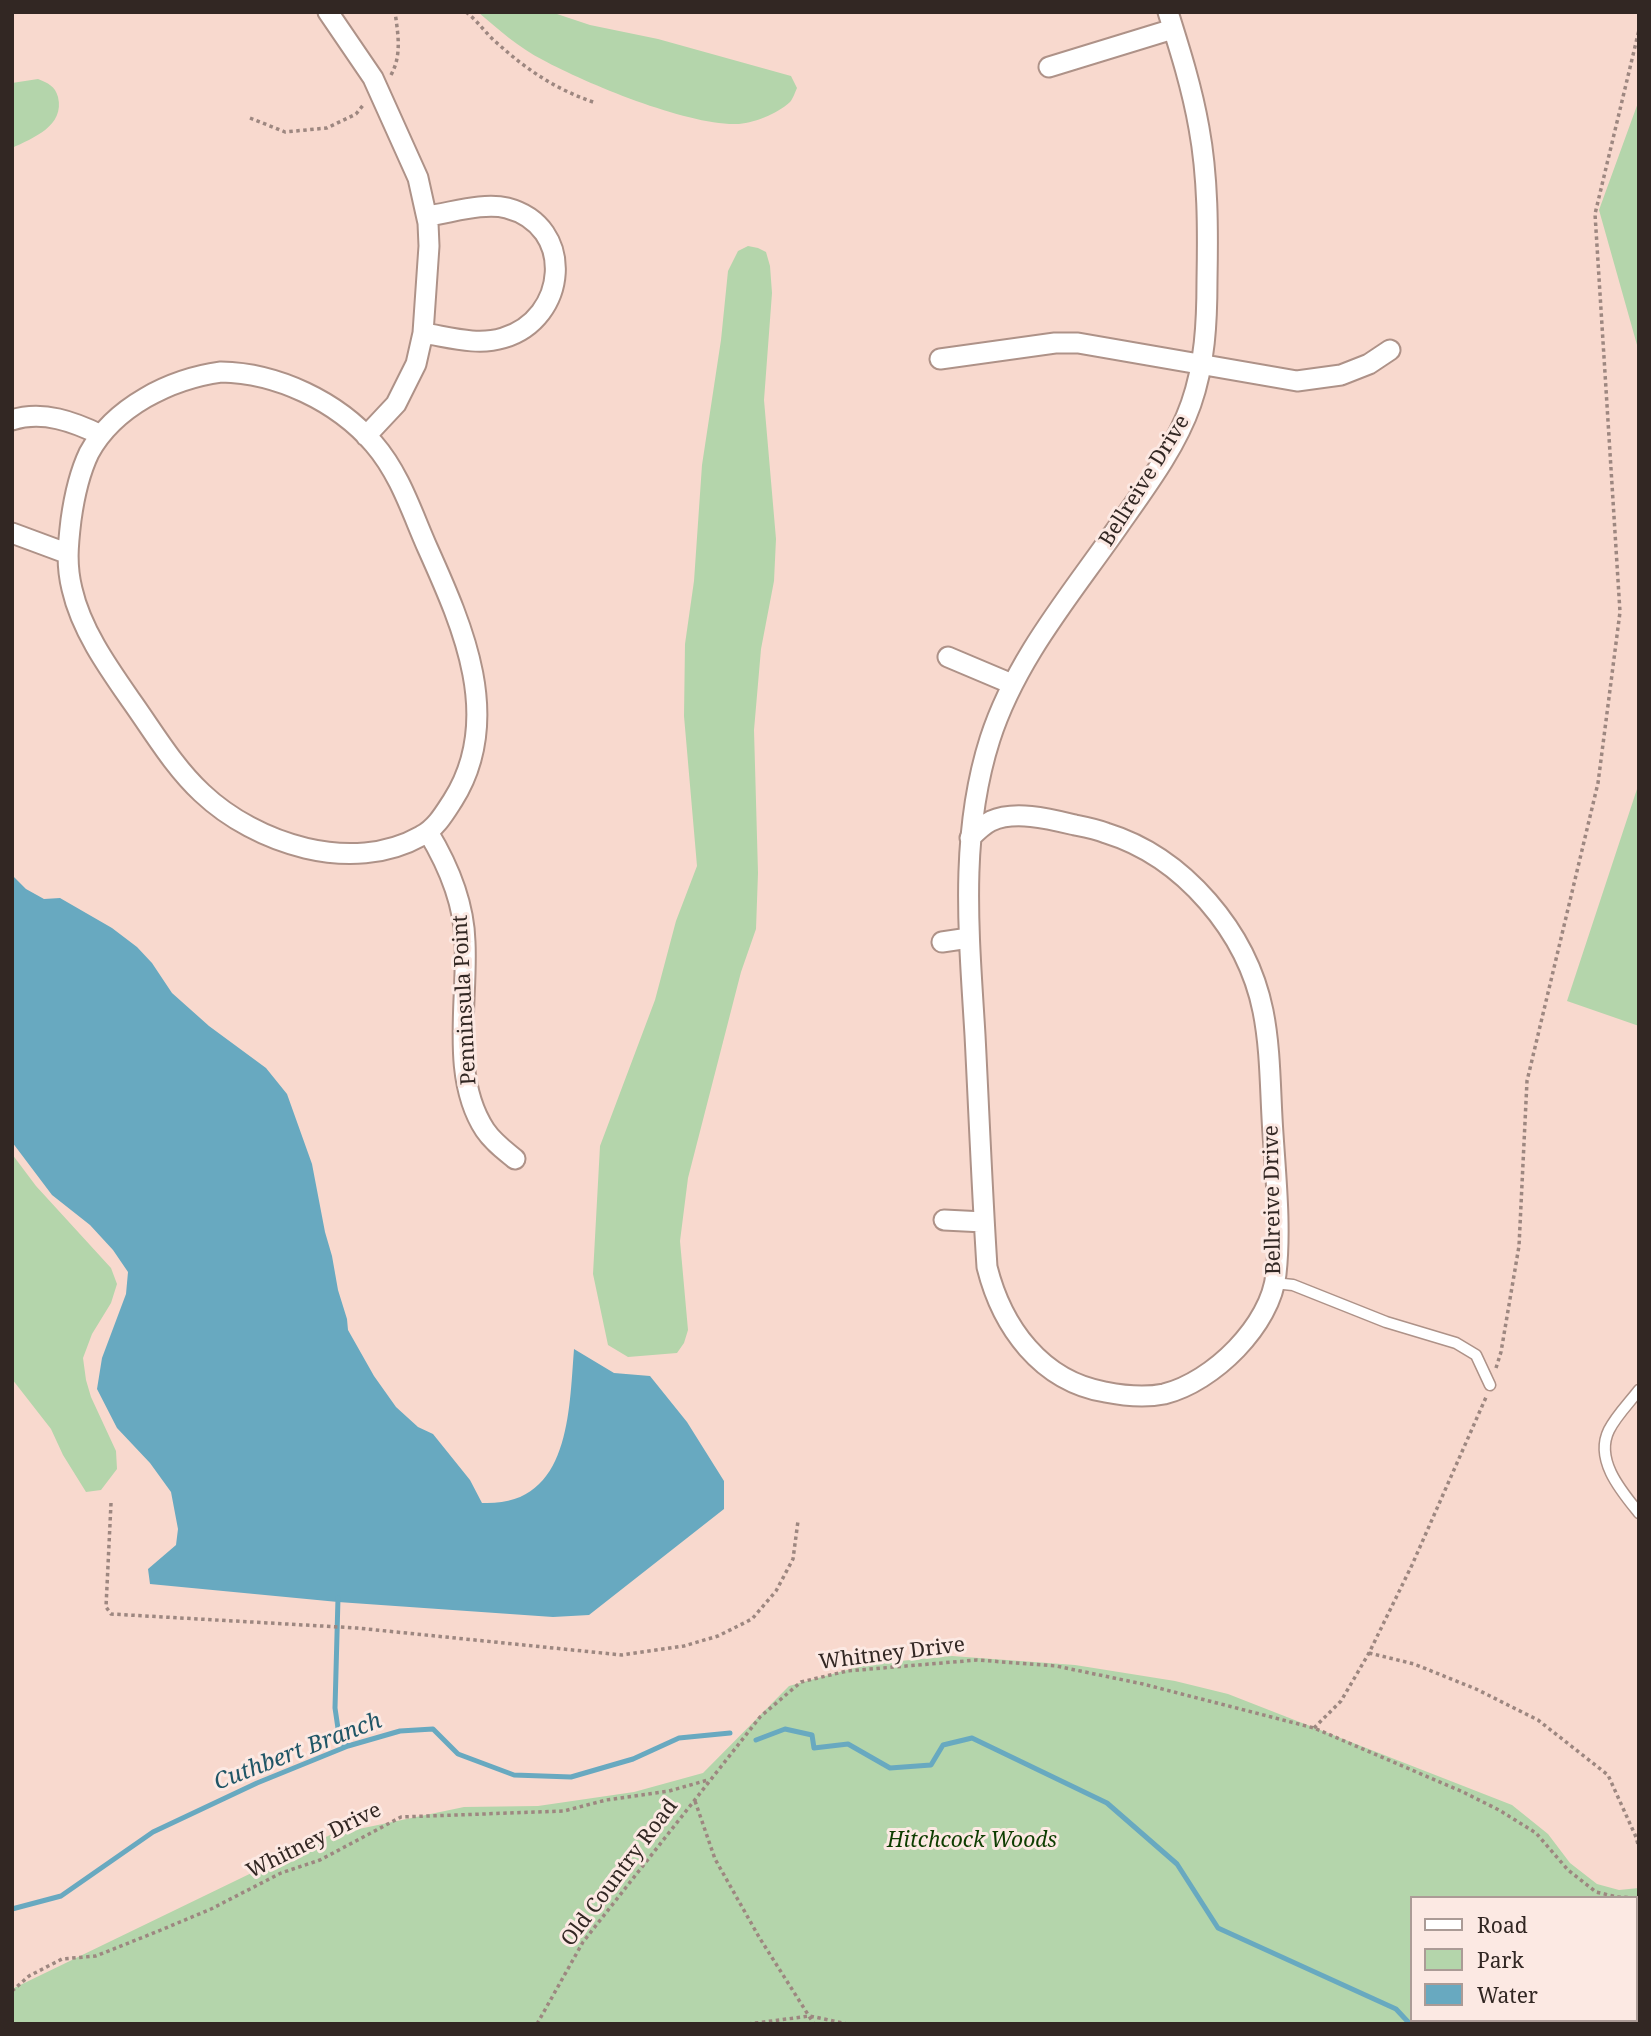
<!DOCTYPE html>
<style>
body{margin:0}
#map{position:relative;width:1651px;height:2036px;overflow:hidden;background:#f8d9ce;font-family:"Noto Serif",serif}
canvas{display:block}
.frame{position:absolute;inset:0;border:14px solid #322723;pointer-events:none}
.legend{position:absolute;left:1410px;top:1896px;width:228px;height:126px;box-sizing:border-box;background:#fce9e3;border:2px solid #ab9b96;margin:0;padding:9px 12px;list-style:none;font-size:21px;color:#322723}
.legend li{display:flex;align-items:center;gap:14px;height:35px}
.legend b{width:35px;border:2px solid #ab9b96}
</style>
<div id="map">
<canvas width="1651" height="2036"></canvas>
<div class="frame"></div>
<ul class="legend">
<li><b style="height:9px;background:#fff"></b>Road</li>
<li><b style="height:19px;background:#b4d5ab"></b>Park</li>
<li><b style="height:19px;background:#68a9c0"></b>Water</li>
</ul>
</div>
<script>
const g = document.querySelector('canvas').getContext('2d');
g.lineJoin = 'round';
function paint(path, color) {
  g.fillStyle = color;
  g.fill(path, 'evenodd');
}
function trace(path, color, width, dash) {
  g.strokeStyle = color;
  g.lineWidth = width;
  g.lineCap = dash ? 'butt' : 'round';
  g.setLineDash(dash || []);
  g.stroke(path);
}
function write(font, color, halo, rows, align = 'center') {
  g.font = font + ' "Noto Serif",serif';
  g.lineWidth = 6;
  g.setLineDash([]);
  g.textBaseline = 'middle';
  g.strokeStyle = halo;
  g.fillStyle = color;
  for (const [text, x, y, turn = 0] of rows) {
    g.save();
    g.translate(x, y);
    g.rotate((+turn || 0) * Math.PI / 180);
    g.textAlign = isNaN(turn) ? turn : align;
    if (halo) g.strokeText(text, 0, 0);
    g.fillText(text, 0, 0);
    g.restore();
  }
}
paint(new Path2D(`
 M 478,12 L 551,12 L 590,25 L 658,39 L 791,76 L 797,88 C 795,92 793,99 790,102 C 777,114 752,124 736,124 C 687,125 587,84 543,60 C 519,48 498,29 478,12 Z
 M 38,79 C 48,83 55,86 58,97 C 65,126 33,138 12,148 L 12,83 Z
 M 1639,100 L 1639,352 L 1599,210 Z
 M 748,246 L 758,248 L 766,252 L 770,266 L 772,293 L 764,400 L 776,539 L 774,581 L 761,649 L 754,730 L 758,873 L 756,929 L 741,972 L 688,1178 L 680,1241 L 688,1330 L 684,1343 L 677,1353 L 628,1357 L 608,1345 L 593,1274 L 600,1146 L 655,1000 L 676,921 L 697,866 L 684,716 L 685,644 L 694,581 L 702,465 L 721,340 L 728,271 L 738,251 Z
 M 1639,783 L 1639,1026 L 1567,1001 Z
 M 12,1154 L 36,1186 L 111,1268 L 117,1284 L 111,1303 L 92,1334 L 83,1358 L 86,1380 L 91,1397 L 116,1451 L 117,1469 L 101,1490 L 86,1492 L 63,1455 L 51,1429 L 12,1379 Z
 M 952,1656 L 1075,1665 L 1175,1681 L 1228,1694 L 1512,1805 L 1548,1834 L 1570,1863 L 1597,1884 L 1619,1890 L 1639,1888 L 1639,2024 L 12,2024 L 12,1989 L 330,1835 L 464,1807 L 538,1806 L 634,1792 L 703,1773 L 789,1686 L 869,1664 ZM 1411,1898 L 1635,1898 L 1635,2020 L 1411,2020 Z`), '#b4d5ab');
paint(new Path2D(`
 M 12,875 L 26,889 L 44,899 L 60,898 L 112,928 L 137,947 L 152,963 L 172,993 L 209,1026 L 266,1068 L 287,1094 L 312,1164 L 325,1232 L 332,1256 L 338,1290 L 347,1319 L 348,1330 L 374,1376 L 396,1407 L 418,1427 L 433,1434 L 470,1480 L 482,1503 C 570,1507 569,1413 574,1349 L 614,1373 L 650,1376 L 687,1422 L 724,1481 L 724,1509 L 589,1615 L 553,1617 L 338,1602 L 150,1584 L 148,1569 L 176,1545 L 178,1529 L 171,1492 L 150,1463 L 117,1428 L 97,1389 L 102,1358 L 126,1294 L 128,1272 L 113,1250 L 90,1225 L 52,1195 L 12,1142 Z`), '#68a9c0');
trace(new Path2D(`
 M 338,1598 L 335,1708 L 340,1742 L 348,1746
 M 756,1740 L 785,1729 L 812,1735 L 814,1748 L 848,1744 L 890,1768 L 931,1765 L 943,1745 L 972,1738 L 1107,1803 L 1177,1864 L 1218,1928 L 1396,2009 L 1410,2024
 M 12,1909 L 61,1896 L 153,1832 L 257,1783 L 348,1746 L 400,1731 L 433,1729 L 458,1754 L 514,1775 L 571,1777 L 633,1759 L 679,1738 L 730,1733`), '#68a9c0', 5);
const service = new Path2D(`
 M 1274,1283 L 1293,1285 L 1386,1322 L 1456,1343 L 1476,1355 L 1490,1385
 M 1639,1390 C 1629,1403 1616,1416 1609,1430 C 1594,1460 1622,1492 1639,1513`);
const minor = new Path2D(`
 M 328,12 L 373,78 L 418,178 L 428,223 L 429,246 L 423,333 L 416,364 L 396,404 L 366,436
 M 1049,67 L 1173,29
 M 423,333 C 449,337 477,346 503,338 C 568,319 576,226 507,208 C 483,202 451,213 427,216
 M 940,359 L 1055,343 L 1078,343 L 1297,381 L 1341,375 L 1369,364 L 1390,350
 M 221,372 C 277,373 337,401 374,444 C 400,474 412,513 428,549 C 463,627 504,719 453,800 C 444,814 436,828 421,836 C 352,875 256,844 202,793 C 173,766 153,731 130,699 C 107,666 81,629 72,589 C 66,565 68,545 71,520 C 74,498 79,474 89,453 C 114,407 170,379 221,372 Z
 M 12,420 C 43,410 74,422 101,435
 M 12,533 L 66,553
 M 948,657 L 1012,684
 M 428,832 C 448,865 464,902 465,942 C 468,1001 450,1077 485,1130 C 493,1142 504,1150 515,1159
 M 970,838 C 976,832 983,825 991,821 C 1015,810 1050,819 1075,825 C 1085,827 1096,829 1106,833 C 1184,857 1247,932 1263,1011 C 1271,1051 1270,1093 1273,1134 C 1276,1180 1281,1229 1276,1274 C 1271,1325 1213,1382 1164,1394 C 1144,1398 1125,1396 1105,1392 C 1041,1381 1002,1327 987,1267 C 982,1190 979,1113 975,1035 C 969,935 959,836 990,739 C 1016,658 1073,592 1120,524 C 1146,487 1176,447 1191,404 C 1205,364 1207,322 1207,280 C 1208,229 1208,177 1199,128 C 1192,88 1180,50 1168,12
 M 942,942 L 969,938
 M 944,1220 L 984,1222`);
trace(service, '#ae9288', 13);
trace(minor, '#ae9288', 23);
trace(new Path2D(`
 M 466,12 C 478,21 486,34 497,43 C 528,71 557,90 596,103
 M 391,75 C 402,55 398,34 395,12
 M 250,118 L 285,132 L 327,128 L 356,114 L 364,104
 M 1496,1368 L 1501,1352 L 1519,1246 L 1527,1081 L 1598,783 L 1620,612 L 1595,214 L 1639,30
 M 111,1503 L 106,1607 L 111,1614 L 357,1628 L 622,1655 L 684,1646 L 718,1636 L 752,1619 L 776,1591 L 793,1559 L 798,1521
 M 1369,1653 L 1414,1664 L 1476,1689 L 1538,1720 L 1608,1775 L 1636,1837 L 1639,1848
 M 1314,1728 L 1341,1701 L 1369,1653 L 1412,1565 L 1487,1395
 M 695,1801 L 715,1859 L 759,1937 L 814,2024
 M 12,1991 L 29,1976 L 62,1959 L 96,1956 L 161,1930 L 211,1909 L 281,1873 L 320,1860 L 401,1817 L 564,1811 L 606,1800 L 669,1791 L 708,1780
 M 537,2024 L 583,1942 L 760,1717 L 801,1682 L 847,1671 L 977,1660 L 1056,1666 L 1143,1684 L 1314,1728 L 1463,1792 L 1499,1810 L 1536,1833 L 1568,1870 L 1596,1892 L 1617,1897 L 1639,1898
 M 748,2024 L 810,2016 L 847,2024`), '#9d8780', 3.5, [3.5, 3.5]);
trace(service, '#fff', 10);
trace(minor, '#fff', 19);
write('21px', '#322723', '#fce9e3', [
 ["Bellreive Drive",1145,481,-58],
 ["Penninsula Point",465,1000,-93],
 ["Bellreive Drive",1273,1200,-91],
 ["Whitney Drive",892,1654,-7],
 ["Whitney Drive",314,1841,-26],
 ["Old Country Road",620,1873,-53]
]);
write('italic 21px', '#0d3d00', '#fce9e3', [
 ["Hitchcock Woods",972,1841]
]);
write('italic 23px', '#1f5566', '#fce9e3', [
 ["Cuthbert Branch",298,1752,-21]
]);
</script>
